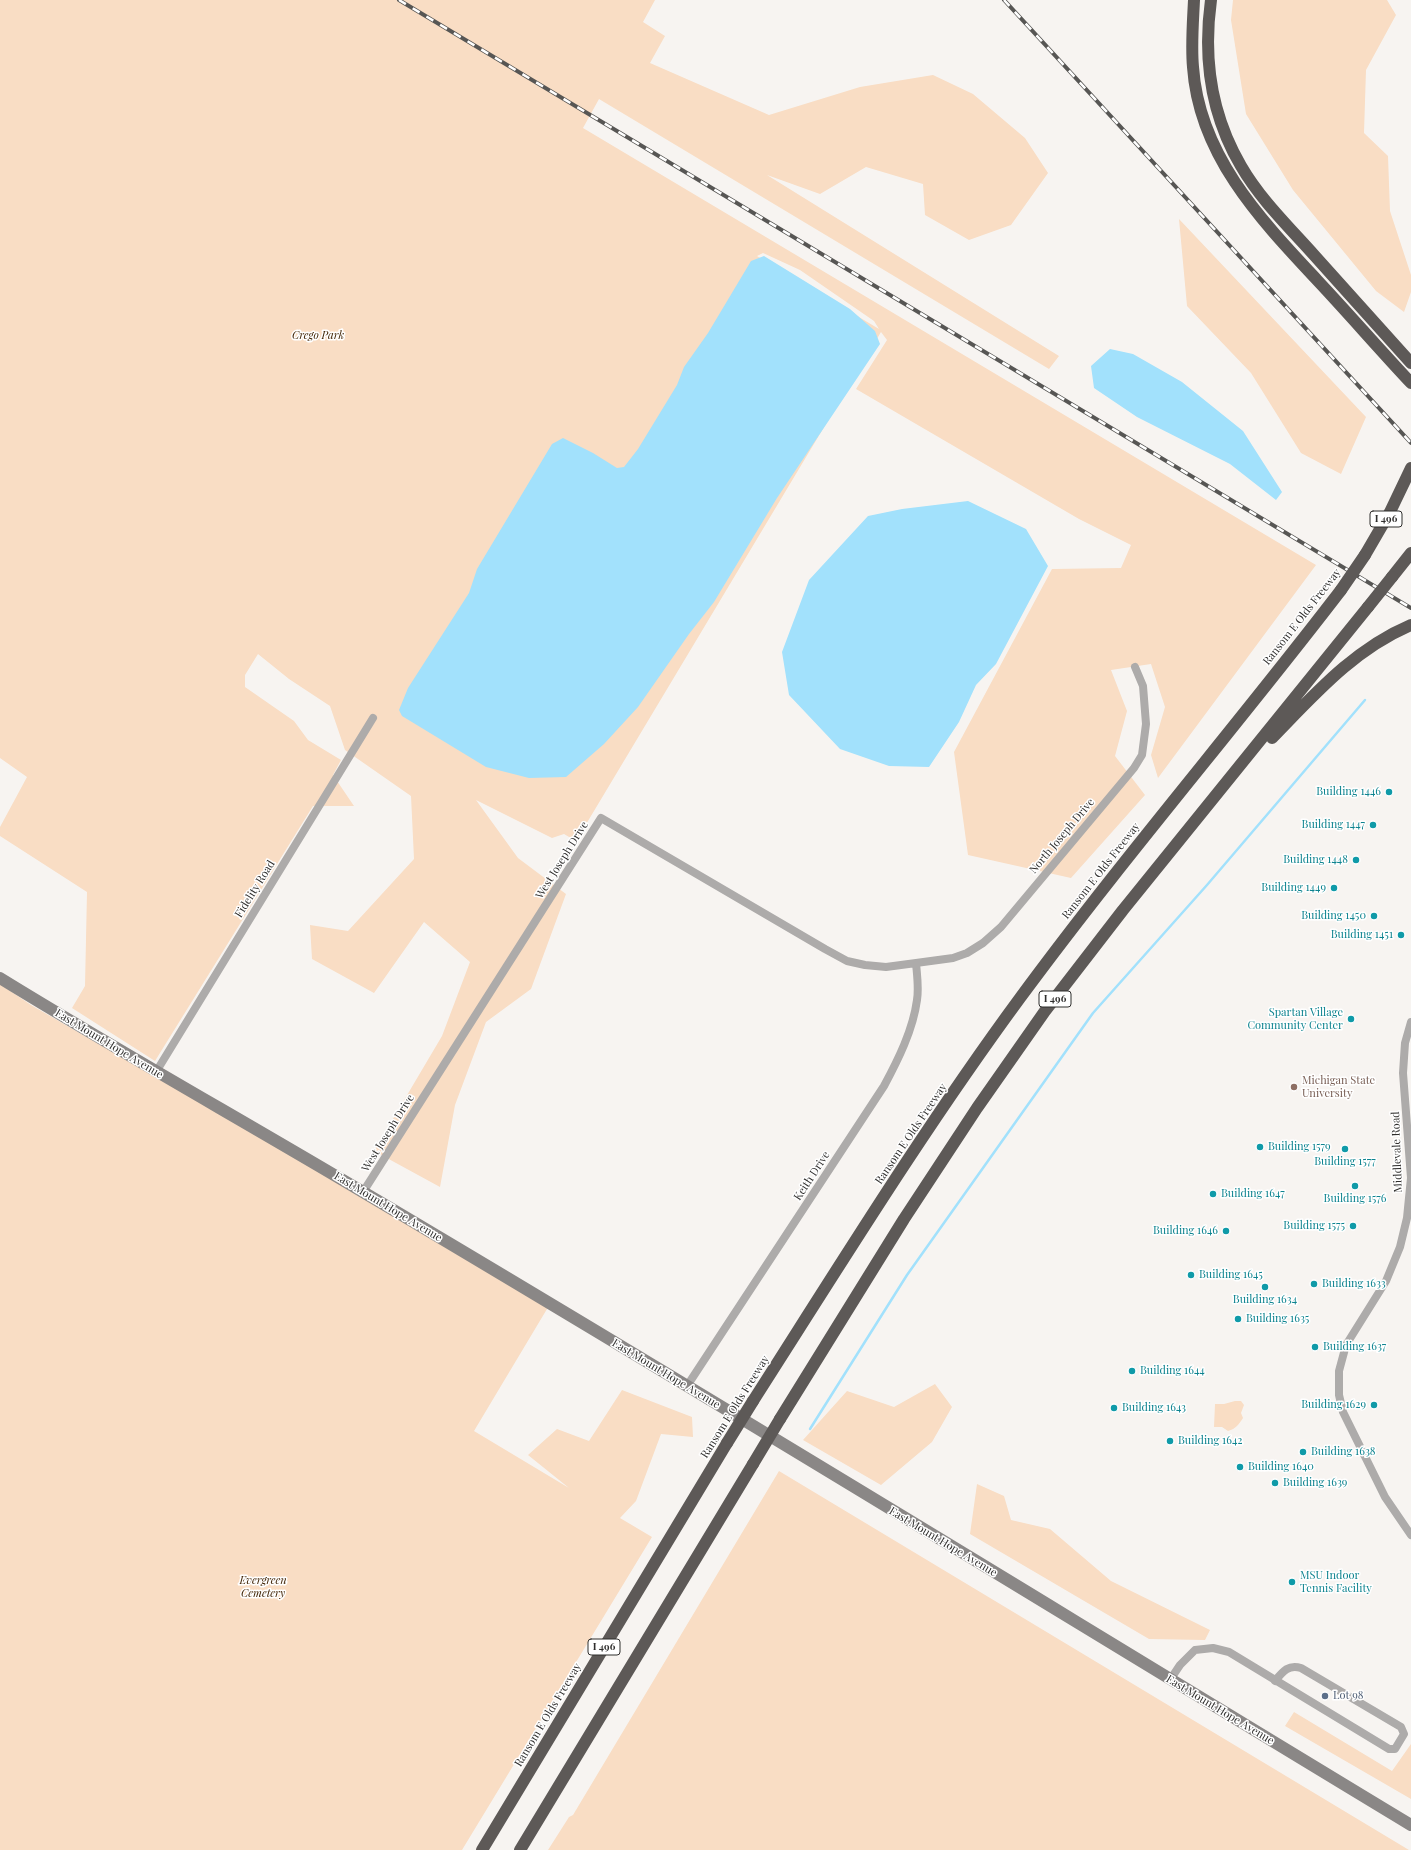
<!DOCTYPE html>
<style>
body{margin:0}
canvas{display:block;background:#f7f4f1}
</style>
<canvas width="1411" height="1850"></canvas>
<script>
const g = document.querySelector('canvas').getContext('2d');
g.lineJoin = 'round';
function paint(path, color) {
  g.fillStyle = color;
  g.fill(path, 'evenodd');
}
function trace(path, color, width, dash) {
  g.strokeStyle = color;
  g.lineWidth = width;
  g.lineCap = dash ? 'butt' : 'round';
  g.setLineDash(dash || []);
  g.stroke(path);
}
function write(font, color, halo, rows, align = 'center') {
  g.font = font + ' "Playfair Display",serif';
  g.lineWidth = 3;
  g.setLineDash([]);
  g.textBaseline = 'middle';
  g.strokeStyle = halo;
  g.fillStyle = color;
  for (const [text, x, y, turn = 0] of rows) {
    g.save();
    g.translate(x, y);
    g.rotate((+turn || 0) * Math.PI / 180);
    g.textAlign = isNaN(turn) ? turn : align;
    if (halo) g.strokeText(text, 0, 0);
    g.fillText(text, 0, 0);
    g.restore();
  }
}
paint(new Path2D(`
 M 0,0 L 655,0 L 643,22 L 665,36 L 650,63 L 769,115 L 860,87 L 933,75 L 973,94 L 1025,138 L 1048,173 L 1011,225 L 969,240 L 925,215 L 923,184 L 866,167 L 820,194 L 767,175 L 1059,356 L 1049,369 L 599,99 L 583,128 L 1316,565 L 1158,778 L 1151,755 L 1165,707 L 1151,664 L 1111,670 L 1127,711 L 1115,756 L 1145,795 L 1071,878 L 968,855 L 954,752 L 1052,569 L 1121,568 L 1131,545 L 1079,519 L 856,389 L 887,340 L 881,332 L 576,841 L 564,834 L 552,838 L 476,800 L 518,858 L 566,894 L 531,989 L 486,1022 L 455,1105 L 440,1187 L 374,1151 L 442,1036 L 470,962 L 424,922 L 374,993 L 312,959 L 310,925 L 348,931 L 414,859 L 411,796 L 345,750 L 330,706 L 289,679 L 258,654 L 245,675 L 245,687 L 294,721 L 308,740 L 341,760 L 333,775 L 354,806 L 313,806 L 155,1061 L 72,1008 L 85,986 L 87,892 L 0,836 L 0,827 L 27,777 L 0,758 ZM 763,253 L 800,270 L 874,321 L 879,329 L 757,256 Z
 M 1233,0 L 1387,0 L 1396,15 L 1366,70 L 1364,133 L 1388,156 L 1390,211 L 1411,275 L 1411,292 L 1404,312 L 1376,291 L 1293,190 L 1246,114 L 1231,20 Z
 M 1179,219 L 1366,417 L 1341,474 L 1301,453 L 1251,373 L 1187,306 Z
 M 0,984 L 31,1005 L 550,1304 L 474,1431 L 569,1488 L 528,1455 L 557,1429 L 589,1441 L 622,1390 L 692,1417 L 693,1437 L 661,1434 L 636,1501 L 620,1518 L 652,1537 L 462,1850 L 0,1850 Z
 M 935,1384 L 952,1407 L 932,1442 L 881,1485 L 803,1440 L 847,1391 L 894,1407 Z
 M 1235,1401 L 1241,1401 L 1244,1405 L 1241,1413 L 1243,1418 C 1239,1424 1236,1429 1228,1431 L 1222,1427 L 1214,1427 L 1215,1404 L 1224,1404 Z
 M 779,1471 L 1409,1850 L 548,1850 L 569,1817 L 573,1815 Z
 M 977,1484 L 1004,1496 L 1011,1520 L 1050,1529 L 1111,1581 L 1210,1630 L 1205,1640 L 1149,1639 L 970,1534 Z
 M 1294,1712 L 1392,1771 L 1411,1744 L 1411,1799 L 1285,1726 Z`), '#f9ddc4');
paint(new Path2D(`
 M 764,256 L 850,309 L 875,331 L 880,344 L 777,498 L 714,602 L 689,634 L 638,707 L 604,744 L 566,777 L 529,778 L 486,767 L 402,716 L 399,710 L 408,688 L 469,593 L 477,569 L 552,444 L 563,438 L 593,453 L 617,468 L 624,467 L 638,449 L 677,385 L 684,367 L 708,333 L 751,261 Z
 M 1110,349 L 1133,354 L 1182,382 L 1243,431 L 1282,492 L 1276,500 L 1230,464 L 1137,417 L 1094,388 L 1091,366 Z
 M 968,501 L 1026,529 L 1048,566 L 996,664 L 976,685 L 959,722 L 929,767 L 889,766 L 840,749 L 789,695 L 782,652 L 809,580 L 868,516 L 902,509 Z`), '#a2e1fc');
trace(new Path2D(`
 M 810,1429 L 907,1275 L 1093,1013 L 1207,885 L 1365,700`), '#a2e1fc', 2.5);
trace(new Path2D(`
 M 1411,1022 L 1405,1043 L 1403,1073 L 1411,1178 L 1407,1218 L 1400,1247 L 1386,1281 L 1346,1345 L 1339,1371 L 1339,1395 L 1343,1412 L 1385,1497 L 1411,1535
 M 156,1072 L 373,718
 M 363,1192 L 601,818 L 825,949 L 847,961 L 865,965 L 886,967 L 916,963 L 953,958 L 967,953 L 983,943 L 1001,927 L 1134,768 L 1142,755 L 1146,724 L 1143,686 L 1135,667
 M 687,1386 L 884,1086 C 898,1060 913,1030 917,1000 C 919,988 917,975 916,963
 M 1170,1680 L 1180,1665 L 1195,1650 L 1213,1648 L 1229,1652 L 1389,1749 L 1395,1749 L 1404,1734 L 1401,1727 L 1301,1668 C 1289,1664 1283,1671 1275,1681`), '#adabaa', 8);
trace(new Path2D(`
 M 0,978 C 120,1052 242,1120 363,1192 C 715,1400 1062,1614 1411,1825`), '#8a8786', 12);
trace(new Path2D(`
 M 1194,0 C 1193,22 1191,45 1193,67 C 1199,155 1260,219 1317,280 C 1349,314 1379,349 1411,383
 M 1211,0 C 1203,58 1211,115 1241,166 C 1260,199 1289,227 1314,255 C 1346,291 1379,327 1411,363
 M 1365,555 L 1390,512 L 1411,468
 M 1392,577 L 1411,553
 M 1272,738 C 1314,695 1354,649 1411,625
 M 753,1401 C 840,1265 925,1127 1020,998 C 1123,858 1236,727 1341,590
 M 780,1419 L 904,1219 L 977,1108 L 1045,1011 L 1123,910 L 1368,607
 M 482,1850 L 727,1443
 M 520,1850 L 753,1464`), '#5d5957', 12);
const rail = new Path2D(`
 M 399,0 L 1411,608
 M 1004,0 L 1411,443`);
trace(rail, '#575654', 4);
trace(rail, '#fff', 2.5, [8]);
trace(new Path2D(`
 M 1341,590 L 1365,555
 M 1368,607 L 1392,577
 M 727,1443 L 753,1401
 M 753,1464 L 780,1419`), '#5d5957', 12);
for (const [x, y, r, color] of [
 [1389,792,4,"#0f9aa8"],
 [1373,825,4,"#0f9aa8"],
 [1356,860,4,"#0f9aa8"],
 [1334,888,4,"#0f9aa8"],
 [1374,916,4,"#0f9aa8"],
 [1401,935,4,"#0f9aa8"],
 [1351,1019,4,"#0f9aa8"],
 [1294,1087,4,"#8d6e63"],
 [1260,1147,4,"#0f9aa8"],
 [1345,1149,4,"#0f9aa8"],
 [1355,1186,4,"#0f9aa8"],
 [1213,1194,4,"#0f9aa8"],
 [1353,1226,4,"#0f9aa8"],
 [1226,1231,4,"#0f9aa8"],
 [1191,1275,4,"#0f9aa8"],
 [1314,1284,4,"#0f9aa8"],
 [1265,1287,4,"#0f9aa8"],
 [1238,1319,4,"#0f9aa8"],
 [1315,1347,4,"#0f9aa8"],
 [1132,1371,4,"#0f9aa8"],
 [1374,1405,4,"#0f9aa8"],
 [1114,1408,4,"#0f9aa8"],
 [1170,1441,4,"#0f9aa8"],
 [1303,1452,4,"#0f9aa8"],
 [1240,1467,4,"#0f9aa8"],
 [1275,1483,4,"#0f9aa8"],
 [1292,1582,4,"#0f9aa8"],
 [1325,1696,4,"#5c6f8a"]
]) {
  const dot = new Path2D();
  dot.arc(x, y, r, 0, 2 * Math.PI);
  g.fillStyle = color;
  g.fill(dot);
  trace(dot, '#fff', 1.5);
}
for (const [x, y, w] of [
 [1386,519,32],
 [1055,999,32],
 [604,1647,32]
]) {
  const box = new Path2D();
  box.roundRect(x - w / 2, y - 8, w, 16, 3);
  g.fillStyle = '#fff';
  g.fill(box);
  trace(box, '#2f2e2d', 1);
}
write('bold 10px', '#2f2e2d', null, [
 ["I 496",1386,519],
 ["I 496",1055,999],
 ["I 496",604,1647]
]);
write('italic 11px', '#3f2203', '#fff', [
 ["Crego Park",318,336],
 ["Evergreen",263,1581],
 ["Cemetery",263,1594]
]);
write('11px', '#2f2e2d', '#fff', [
 ["Ransom E Olds Freeway",1302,617,-52],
 ["North Joseph Drive",1062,836,-50],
 ["West Joseph Drive",562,860,-58],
 ["Ransom E Olds Freeway",1101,871,-52],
 ["Fidelity Road",255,889,-58],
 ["East Mount Hope Avenue",109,1044,31],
 ["West Joseph Drive",388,1133,-58],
 ["Ransom E Olds Freeway",911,1134,-56],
 ["Middlevale Road",1397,1152,-92],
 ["Keith Drive",812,1176,-57],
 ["East Mount Hope Avenue",388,1207,31],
 ["East Mount Hope Avenue",666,1374,31],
 ["Ransom E Olds Freeway",735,1407,-58],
 ["East Mount Hope Avenue",943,1542,31],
 ["East Mount Hope Avenue",1220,1710,31],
 ["Ransom E Olds Freeway",548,1715,-59]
]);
write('11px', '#0d838f', '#fff', [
 ["Building 1446",1381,792,"right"],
 ["Building 1447",1365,825,"right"],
 ["Building 1448",1348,860,"right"],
 ["Building 1449",1326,888,"right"],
 ["Building 1450",1366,916,"right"],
 ["Building 1451",1393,935,"right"],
 ["Spartan Village",1343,1013,"right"],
 ["Community Center",1343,1026,"right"],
 ["Building 1579",1268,1147],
 ["Building 1577",1345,1162,"center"],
 ["Building 1647",1221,1194],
 ["Building 1576",1355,1199,"center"],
 ["Building 1575",1345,1226,"right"],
 ["Building 1646",1218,1231,"right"],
 ["Building 1645",1199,1275],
 ["Building 1633",1322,1284],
 ["Building 1634",1265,1300,"center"],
 ["Building 1635",1246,1319],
 ["Building 1637",1323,1347],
 ["Building 1644",1140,1371],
 ["Building 1629",1366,1405,"right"],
 ["Building 1643",1122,1408],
 ["Building 1642",1178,1441],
 ["Building 1638",1311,1452],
 ["Building 1640",1248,1467],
 ["Building 1639",1283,1483],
 ["MSU Indoor",1300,1576],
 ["Tennis Facility",1300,1589]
], 'left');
write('11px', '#785e54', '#fff', [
 ["Michigan State",1302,1081],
 ["University",1302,1094]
], 'left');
write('11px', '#4e5e75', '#fff', [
 ["Lot 98",1333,1696]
], 'left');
</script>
